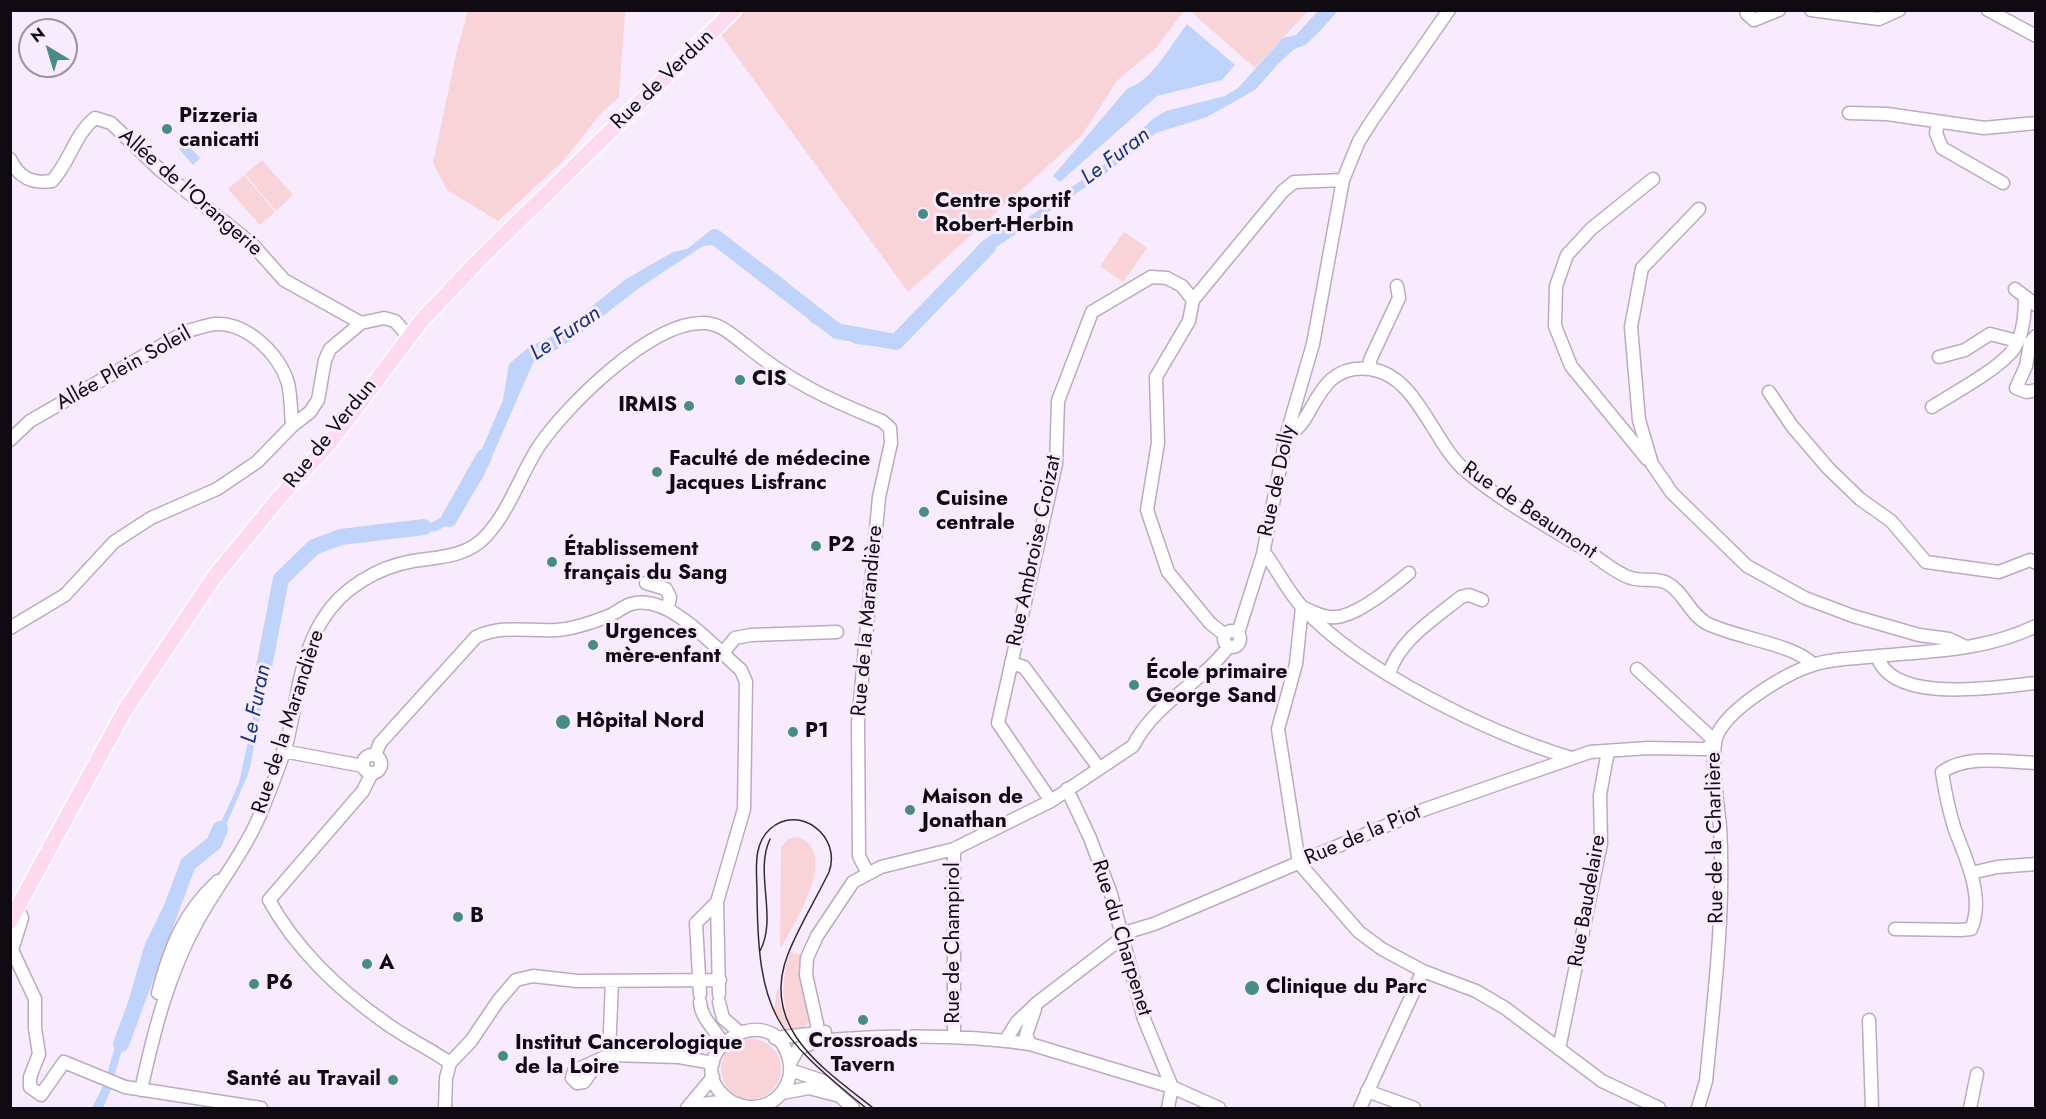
<!DOCTYPE html>
<meta charset="utf-8">
<style>
body{margin:0}
#map{position:relative;width:2046px;height:1119px;overflow:hidden;background:#f9ebfe;font-family:Jost,sans-serif}
canvas{display:block}
.frame{position:absolute;inset:0;border:12px solid #100b12;pointer-events:none}
.north{position:absolute;left:18px;top:18px;width:60px;height:60px;box-sizing:border-box;background:#f9ebfe;border:2px solid #9c91a0;border-radius:50%;rotate:322deg;font-size:16px;font-weight:700;line-height:24px;text-align:center;color:#100b12}
.north::after{content:'';display:block;margin:auto;width:21px;height:27px;background:#488d84;clip-path:polygon(50% 0,100% 100%,50% 72%,0 100%)}
</style>
<div id="map">
<canvas width="2046" height="1119"></canvas>
<div class="frame"></div>
<div class="north">N</div>
</div>
<script>
const g = document.querySelector('canvas').getContext('2d');
g.lineJoin = 'round';
function paint(path, color) {
  g.fillStyle = color;
  g.fill(path, 'evenodd');
}
function trace(path, color, width, dash) {
  g.strokeStyle = color;
  g.lineWidth = width;
  g.lineCap = dash ? 'butt' : 'round';
  g.setLineDash(dash || []);
  g.stroke(path);
}
function write(font, color, halo, rows, align = 'center') {
  g.font = font + ' Jost,sans-serif';
  g.lineWidth = 6;
  g.setLineDash([]);
  g.textBaseline = 'middle';
  g.strokeStyle = halo;
  g.fillStyle = color;
  for (const [text, x, y, turn = 0] of rows) {
    g.save();
    g.translate(x, y);
    g.rotate((+turn || 0) * Math.PI / 180);
    g.textAlign = isNaN(turn) ? turn : align;
    if (halo) g.strokeText(text, 0, 0);
    g.fillText(text, 0, 0);
    g.restore();
  }
}
paint(new Path2D(`
 M 734,10 L 1184,11 L 1156,48 L 1117,81 L 1082,135 L 908,292 L 716,28 Z
 M 468,11 L 625,11 L 619,97 L 602,112 L 563,161 L 498,221 L 447,190 L 433,163 L 457,50 Z
 M 1190,11 L 1308,11 L 1255,68 Z
 M 262,160 L 293,195 L 276,211 L 245,174 Z
 M 244,175 L 275,212 L 260,225 L 228,189 Z
 M 1124,232 L 1147,248 L 1123,282 L 1100,266 Z
 M 798,837 C 840,852 795,922 782,946 L 780,945 L 781,847 L 788,839 Z
 M 790,952 L 801,955 L 799,972 L 809,1022 L 806,1026 L 792,1029 C 781,1004 781,978 790,952 Z
 M 777,989 L 779,989 L 780,1004 L 789,1030 L 785,1030 L 774,1010 Z
 M721 1069a30 30 0 1 1 60 0a30 30 0 1 1-60 0Z`), '#f8d3d7');
paint(new Path2D(`
 M 1318,11 L 1338,11 L 1318,33 L 1305,45 L 1294,49 L 1278,64 L 1255,90 L 1207,117 L 1156,133 L 1105,174 L 971,264 L 957,287 L 941,301 L 920,327 L 892,345 L 882,347 L 856,344 L 812,323 L 794,301 L 751,262 L 718,244 L 703,246 L 639,288 L 572,340 L 533,363 L 483,477 L 462,512 L 450,523 L 437,531 L 425,532 L 393,528 L 353,535 L 302,557 L 287,574 L 276,599 L 261,711 L 249,772 L 217,846 L 189,867 L 154,942 L 114,1077 L 107,1074 L 145,944 L 183,867 L 209,848 L 239,783 L 252,723 L 264,625 L 278,576 L 299,552 L 314,542 L 332,539 L 349,530 L 379,524 L 402,523 L 423,527 L 448,514 L 471,482 L 481,451 L 503,400 L 509,364 L 529,347 L 557,334 L 626,279 L 673,252 L 687,249 L 711,230 L 720,233 L 777,274 L 787,282 L 809,311 L 829,325 L 841,328 L 855,338 L 877,339 L 893,334 L 917,322 L 925,314 L 941,290 L 955,276 L 980,243 L 992,234 L 1020,223 L 1105,164 L 1154,118 L 1166,111 L 1225,96 L 1238,88 L 1283,38 L 1296,35 Z
 M 1187,24 L 1235,65 L 1222,80 L 1157,96 L 1060,182 L 1053,176 L 1127,89 C 1154,79 1170,46 1187,24 Z
 M 186,143 L 200,158 L 193,165 L 179,149 Z
 M 104,1084 L 111,1089 L 103,1108 L 92,1108 Z`), '#bfd3fb');
trace(new Path2D(`
 M 715,237 L 837,331 L 896,342 L 988,247
 M 449,519 L 484,457
 M 263,672 L 281,579 L 314,547 L 341,537 L 424,527
 M 121,1044 L 188,864 L 214,843 L 220,829`), '#bfd3fb', 16);
const minor = new Path2D(`
 M 1746,10 L 1747,14 L 1754,20 L 1779,10
 M 1811,10 L 1879,19 L 1899,10
 M 1988,10 L 2036,36
 M 1849,113 L 1887,114 L 1984,128 L 2036,123
 M 1938,123 L 1936,133 L 1942,148 L 2003,183
 M 10,159 C 19,178 32,184 52,181 C 70,162 74,135 95,118 L 111,123 L 160,170 L 252,244 L 284,280 L 361,323
 M 1699,209 L 1642,268 L 1631,327 L 1639,420 L 1652,464 L 1672,493 L 1747,566 L 1805,598 L 1853,616 L 1919,635 L 1949,639 L 1966,647
 M 2015,289 L 2036,305
 M 1193,300 L 1283,191 L 1294,182 L 1343,180
 M 2036,336 L 2030,343 L 2026,366 L 2016,388 L 2027,392 L 2036,390
 M 1939,357 L 1965,350 L 1990,334 L 2017,341
 M 1370,369 L 1370,360 L 1399,298 L 1397,286
 M 1769,392 L 1792,426 L 1828,468 L 1860,499 L 1891,521 L 1926,562 L 1999,572 L 2030,560 L 2036,563
 M 1932,407 C 1952,394 2003,367 2015,347 C 2023,334 2025,313 2025,297
 M 1287,433 C 1315,430 1312,362 1370,369 C 1418,375 1433,445 1467,472 C 1504,503 1548,526 1589,552 C 1601,560 1617,574 1631,578 C 1643,582 1656,577 1667,583 C 1684,592 1690,615 1708,624 C 1737,638 1793,644 1813,664
 M 10,440 L 30,421 L 187,331 C 196,329 206,325 215,324 C 247,322 279,354 288,383 C 291,396 291,412 292,426
 M 1647,459 L 1571,366 L 1555,326 L 1556,286 L 1567,255 L 1591,229 L 1653,179
 M 1263,554 L 1267,556 C 1279,573 1289,593 1303,608 C 1362,672 1489,733 1571,758
 M 1409,573 C 1393,586 1363,611 1342,616 C 1328,620 1315,613 1302,607 L 1296,664 L 1278,729 L 1299,863 L 1359,932 L 1382,949 L 1423,971 L 1476,991 L 1505,1008 L 1602,1081 L 1659,1108
 M 646,583 L 666,589 L 670,597 L 668,608
 M 10,628 L 65,595 L 114,542 L 151,518 L 217,489 L 257,462 L 292,426 L 310,412 L 318,400 L 325,360 L 330,349 L 361,323 L 384,318 L 395,321 L 408,336
 M1224 639a8 8 0 1 1 16 0a8 8 0 1 1-16 0Z
 M 1238,633 L 1263,554 L 1287,433 L 1313,344 L 1343,180 L 1359,141 L 1373,119 L 1449,10
 M 722,654 L 735,638 L 751,635 L 837,632
 M 1877,656 C 1892,705 1996,687 2036,683
 M 1011,663 L 1024,667 L 1099,768
 M 1637,669 L 1715,741
 M 1389,674 C 1399,640 1434,619 1461,597 L 1469,595 L 1482,600
 M 283,751 L 363,766
 M363 764a9 9 0 1 1 18 0a9 9 0 1 1-18 0Z
 M 375,755 L 380,743 L 476,637 C 503,624 529,632 557,630 C 574,629 596,621 611,615 C 617,612 624,606 631,604 C 669,593 714,647 741,670 L 746,682 L 744,809 L 717,902
 M 372,773 L 363,791 L 269,900 C 295,948 339,990 383,1021 C 404,1037 429,1048 450,1063
 M 1067,789 L 1090,838 L 1111,894 L 1144,1019 L 1172,1087 L 1168,1108
 M 1051,801 L 998,723 L 1056,464 L 1058,401 L 1092,312 L 1151,277 L 1167,278 L 1182,286 L 1193,300 L 1189,321 L 1156,377 L 1158,443 L 1147,510 L 1168,572 L 1210,623 L 1225,635
 M 1971,873 L 1997,867 L 2036,864
 M 18,908 L 22,918 L 12,950 L 35,999 L 35,1028 L 39,1054 L 30,1077 L 30,1087 L 41,1095 L 64,1062 L 125,1087 L 261,1108
 M 1895,929 L 1961,930 L 1971,929 C 1985,898 1966,859 1955,830 C 1949,811 1945,792 1942,772 C 1967,754 2006,762 2036,763
 M 158,993 C 170,948 183,913 218,881
 M 700,994 L 696,923 L 717,902 L 719,994
 M 700,1002 C 701,1019 715,1028 722,1043
 M 719,1002 L 723,1018 L 739,1032
 M 1869,1020 L 1872,1108
 M 954,1036 L 954,849
 M 775,1038 L 825,1032
 M 817,1041 L 817,1024 L 806,975 L 807,958 L 817,936 L 853,882 L 881,867 L 954,849 L 1051,801 L 1133,746 C 1156,701 1201,684 1228,647
 M 1005,1041 L 1017,1022 L 1037,1003 L 1131,931 L 1154,924 L 1423,810 L 1590,752 L 1648,748 L 1706,749 L 1715,741
 M 1030,1044 L 1026,1035 L 1035,1009
 M 1559,1049 L 1601,843 L 1600,795 L 1608,751
 M 609,1055 L 612,981
 M 599,1060 L 584,1082 L 577,1083 L 572,1078 L 574,1071 L 609,1055 L 679,1057 L 713,1063
 M 790,1063 L 798,1049 L 817,1041 C 888,1035 959,1034 1030,1044 L 1172,1087 L 1219,1108
 M 790,1070 L 823,1081 L 853,1108
 M 141,1090 C 154,1031 168,975 197,922 C 219,882 248,848 264,805 C 272,785 281,763 287,742 C 297,701 300,655 323,619 C 342,588 378,567 413,561 C 439,557 467,557 486,536 C 510,510 520,475 539,446 C 567,405 649,324 701,323 C 719,322 731,334 744,344 C 790,382 828,399 882,421 L 890,428 L 891,443 L 879,497 L 858,723 L 859,856 L 867,872
 M 1367,1091 L 1414,1108
 M 782,1093 L 809,1088 L 836,1095
 M 445,1108 L 446,1078 L 450,1063 L 471,1041 L 498,1001 L 516,980 L 533,976 L 577,981 L 720,980
 M 687,1108 L 713,1077
 M 689,1108 C 702,1104 716,1101 730,1102 C 738,1103 744,1108 752,1107 C 777,1107 795,1083 789,1059 C 771,990 668,1060 732,1102
 M 1360,1108 L 1423,971
 M 1698,1108 L 1706,1081 C 1714,998 1725,911 1720,827 C 1718,805 1709,751 1718,733 C 1731,707 1786,673 1813,665 C 1829,659 1850,659 1867,657 C 1924,651 1983,652 2036,626
 M 1970,1108 L 1977,1074`);
const major = new Path2D(`
 M 10,921 L 125,710 L 215,576 L 279,498 L 331,441 L 422,320 L 478,261 L 734,10`);
trace(minor, '#bbaac1', 15);
trace(major, '#fff', 18);
trace(minor, '#fff', 12);
trace(major, '#fddaef', 15);
trace(new Path2D(`
 M 760,951 C 778,917 754,873 770,839
 M 866,1108 C 774,1034 758,1013 757,893 C 757,872 752,845 770,829 C 800,803 842,837 829,872 C 816,899 799,926 788,954 C 759,1028 824,1069 873,1108`), '#322c34', 1.5);
for (const [x, y, r, color] of [
 [167,129,6,"#488d84"],
 [923,214,6,"#488d84"],
 [740,380,6,"#488d84"],
 [689,406,6,"#488d84"],
 [657,472,6,"#488d84"],
 [924,512,6,"#488d84"],
 [816,546,6,"#488d84"],
 [552,562,6,"#488d84"],
 [593,645,6,"#488d84"],
 [1134,685,6,"#488d84"],
 [563,722,8,"#488d84"],
 [793,732,6,"#488d84"],
 [910,810,6,"#488d84"],
 [458,917,6,"#488d84"],
 [367,964,6,"#488d84"],
 [254,984,6,"#488d84"],
 [1252,988,8,"#488d84"],
 [863,1020,6,"#488d84"],
 [503,1056,6,"#488d84"],
 [393,1080,6,"#488d84"]
]) {
  const dot = new Path2D();
  dot.arc(x, y, r, 0, 2 * Math.PI);
  g.fillStyle = color;
  g.fill(dot);
  trace(dot, '#f9ebfe', 2);
}
write('21px', '#100b12', '#f9ebfe', [
 ["Rue de Verdun",663,80,-44],
 ["Allée de l'Orangerie",190,193,41],
 ["Allée Plein Soleil",124,369,-29],
 ["Rue de Verdun",331,434,-51],
 ["Rue de Dolly",1278,481,-78],
 ["Rue de Beaumont",1529,511,34],
 ["Rue Ambroise Croizat",1035,551,-78],
 ["Rue de la Marandière",868,621,-85],
 ["Rue de la Marandière",289,722,-72],
 ["Rue de la Piot",1363,836,-23],
 ["Rue de la Charlière",1716,838,-91],
 ["Rue Baudelaire",1588,901,-80],
 ["Rue du Charpenet",1121,938,73],
 ["Rue de Champirol",954,943,-90]
]);
write('bold 21px', '#100b12', '#f9ebfe', [
 ["Pizzeria",179,117],
 ["canicatti",179,141],
 ["Centre sportif",935,202],
 ["Robert-Herbin",935,226],
 ["CIS",752,380],
 ["IRMIS",677,406,"right"],
 ["Faculté de médecine",669,460],
 ["Jacques Lisfranc",669,484],
 ["Cuisine",936,500],
 ["centrale",936,524],
 ["P2",828,546],
 ["Établissement",564,550],
 ["français du Sang",564,574],
 ["Urgences",605,633],
 ["mère-enfant",605,657],
 ["École primaire",1146,673],
 ["George Sand",1146,697],
 ["Hôpital Nord",576,722],
 ["P1",805,732],
 ["Maison de",922,798],
 ["Jonathan",922,822],
 ["B",470,917],
 ["A",379,964],
 ["P6",266,984],
 ["Clinique du Parc",1266,988],
 ["Crossroads",863,1042,"center"],
 ["Tavern",863,1066,"center"],
 ["Institut Cancerologique",515,1044],
 ["de la Loire",515,1068],
 ["Santé au Travail",381,1080,"right"]
], 'left');
write('italic 22px', '#17367e', '#f9ebfe', [
 ["Le Furan",1116,157,-37],
 ["Le Furan",566,334,-34],
 ["Le Furan",257,704,-79]
]);
</script>
